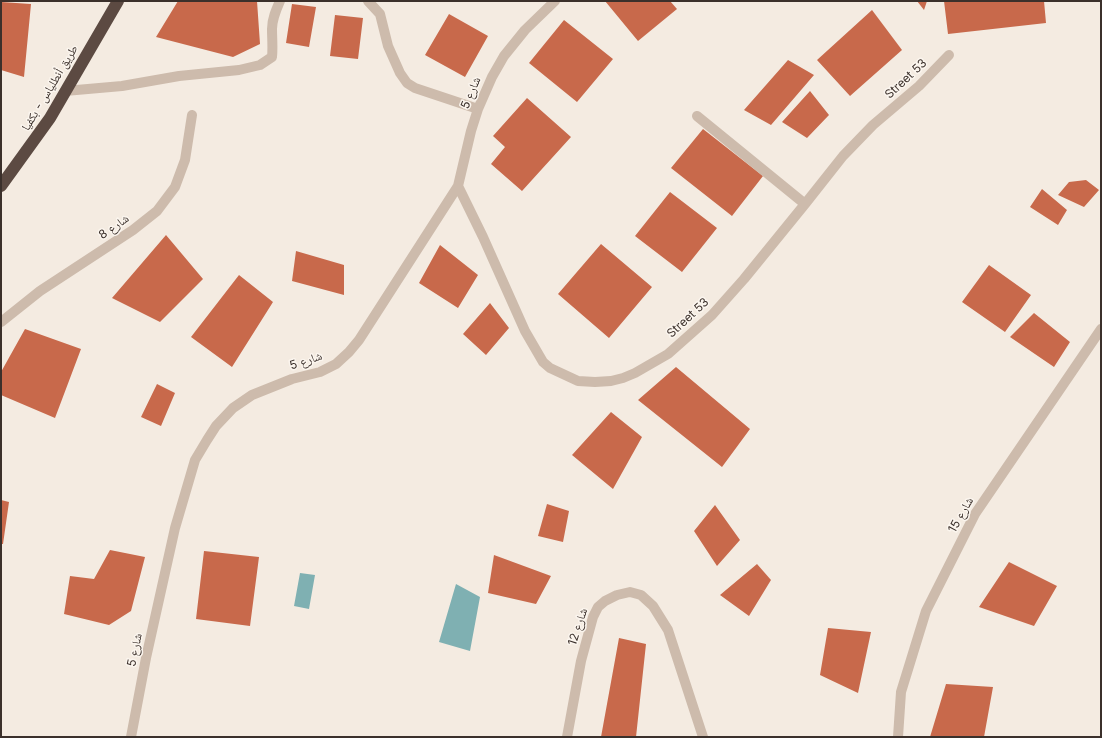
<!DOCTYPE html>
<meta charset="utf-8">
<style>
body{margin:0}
#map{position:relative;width:1102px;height:738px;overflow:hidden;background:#f4ebe1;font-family:Inter,sans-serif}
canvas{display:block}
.frame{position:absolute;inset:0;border:2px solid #3b302b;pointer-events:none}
</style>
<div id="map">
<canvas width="1102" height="738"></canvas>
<div class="frame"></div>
</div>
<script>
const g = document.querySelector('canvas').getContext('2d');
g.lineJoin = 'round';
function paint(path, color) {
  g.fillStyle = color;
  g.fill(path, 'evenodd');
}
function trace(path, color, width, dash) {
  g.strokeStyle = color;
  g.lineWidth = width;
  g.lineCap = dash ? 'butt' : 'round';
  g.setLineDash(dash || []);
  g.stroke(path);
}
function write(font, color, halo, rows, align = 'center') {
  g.font = font + ' Inter,"Noto Naskh Arabic",sans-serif';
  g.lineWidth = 3;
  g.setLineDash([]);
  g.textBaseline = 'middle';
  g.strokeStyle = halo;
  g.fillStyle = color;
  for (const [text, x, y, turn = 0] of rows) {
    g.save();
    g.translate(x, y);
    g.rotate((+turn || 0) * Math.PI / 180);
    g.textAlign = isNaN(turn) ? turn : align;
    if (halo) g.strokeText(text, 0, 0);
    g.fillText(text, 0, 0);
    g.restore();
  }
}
paint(new Path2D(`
 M 300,573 L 315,575 L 309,609 L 294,606 Z
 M 456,584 L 480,597 L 470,651 L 439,642 Z`), '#7fb0b2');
paint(new Path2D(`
 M 178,1 L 257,1 L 260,44 L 233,57 L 156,37 Z
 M 605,1 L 670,1 L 677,9 L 638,41 Z
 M 917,1 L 927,1 L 924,10 Z
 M 944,1 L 1044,1 L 1046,23 L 948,34 Z
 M 1,2 L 31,4 L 24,77 L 1,70 Z
 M 292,4 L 316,7 L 309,47 L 286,43 Z
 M 872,10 L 902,50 L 850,96 L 817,60 Z
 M 449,14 L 488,36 L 465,77 L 425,55 Z
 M 335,15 L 363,18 L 358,59 L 330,56 Z
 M 564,20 L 613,59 L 577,102 L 529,63 Z
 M 788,60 L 814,75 L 771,125 L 744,110 Z
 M 810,91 L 829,115 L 807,138 L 782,122 Z
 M 527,98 L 571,137 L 522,191 L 491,164 L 505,147 L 493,136 Z
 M 703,129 L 763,176 L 732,216 L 671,168 Z
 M 1086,180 L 1099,190 L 1084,207 L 1058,195 L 1069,182 Z
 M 1042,189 L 1067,210 L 1058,225 L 1030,207 Z
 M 670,192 L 717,228 L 682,272 L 635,236 Z
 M 166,235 L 203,279 L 160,322 L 112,298 Z
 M 601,244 L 652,287 L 609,338 L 558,294 Z
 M 440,245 L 478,275 L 458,308 L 419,283 Z
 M 296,251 L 344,265 L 344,295 L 292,281 Z
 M 989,265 L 1031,295 L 1005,332 L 962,302 Z
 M 239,275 L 273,302 L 232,367 L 191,337 Z
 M 490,303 L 509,328 L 486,355 L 463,334 Z
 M 1034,313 L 1070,342 L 1054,367 L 1010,337 Z
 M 25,329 L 81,349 L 55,418 L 1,395 L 1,372 Z
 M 676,367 L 750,429 L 722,467 L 638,400 Z
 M 157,384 L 175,393 L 161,426 L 141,417 Z
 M 611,412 L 642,437 L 613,489 L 572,455 Z
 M 1,500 L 9,502 L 3,544 L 1,544 Z
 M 547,504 L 569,511 L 563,542 L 538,536 Z
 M 715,505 L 740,540 L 717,566 L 694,531 Z
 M 110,550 L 145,557 L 131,611 L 109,625 L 64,614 L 70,576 L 94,579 Z
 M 204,551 L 259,557 L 250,626 L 196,619 Z
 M 494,555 L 551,576 L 536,604 L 488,593 Z
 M 1009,562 L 1057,586 L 1034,626 L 979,607 Z
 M 757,564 L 771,580 L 749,616 L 720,595 Z
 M 828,628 L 871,632 L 858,693 L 820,675 Z
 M 619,638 L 646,644 L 636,737 L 601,737 Z
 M 946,684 L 993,687 L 984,737 L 930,737 Z`), '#c8694b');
trace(new Path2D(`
 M 368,1 L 380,14 L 388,46 L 400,73 L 407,83 L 415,88 L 478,109
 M 65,91 L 122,86 L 179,76 L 239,70 L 260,65 L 272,57 C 273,48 272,38 272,29 C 272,19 276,10 280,1
 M 697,116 L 805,204
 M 458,186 L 483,237 L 525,331 L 543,362 L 550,368 L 578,381 L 595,382 L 611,381 L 623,378 L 635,373 L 668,354 L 712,315 L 744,279 L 805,204 L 843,156 L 873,125 L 919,86 L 949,55
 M 1,322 L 40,291 L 133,230 L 157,211 L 175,187 L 185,160 L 192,115
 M 131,737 L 146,658 L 175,528 L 195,460 L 207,440 L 216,426 L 233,408 L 252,395 L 292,379 L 320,372 L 336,364 L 349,352 L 359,340 L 458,186 L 471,131 L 478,109 L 492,77 L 504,56 L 525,30 L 555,1
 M 567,737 L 581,661 L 593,617 L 598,607 L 605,601 L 617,595 L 630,592 L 641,595 L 653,606 L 668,630 L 703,737
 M 898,737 L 901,692 L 926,611 L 975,514 L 1101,329`), '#cdbbac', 10);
trace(new Path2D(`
 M 1,186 L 50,118 L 118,1`), '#5c4a42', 12);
write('12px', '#3b302b', '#fbf5ee', [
 ["Street 53",906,79,-43],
 ["طريق أنطلياس - بكفيا",50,88,-59],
 ["شارع 5",471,93,-68],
 ["شارع 8",114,227,-35],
 ["Street 53",688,318,-43],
 ["شارع 5",306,361,-19],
 ["شارع 15",961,515,-61],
 ["شارع 12",578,627,-72],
 ["شارع 5",135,650,-78]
]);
</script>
